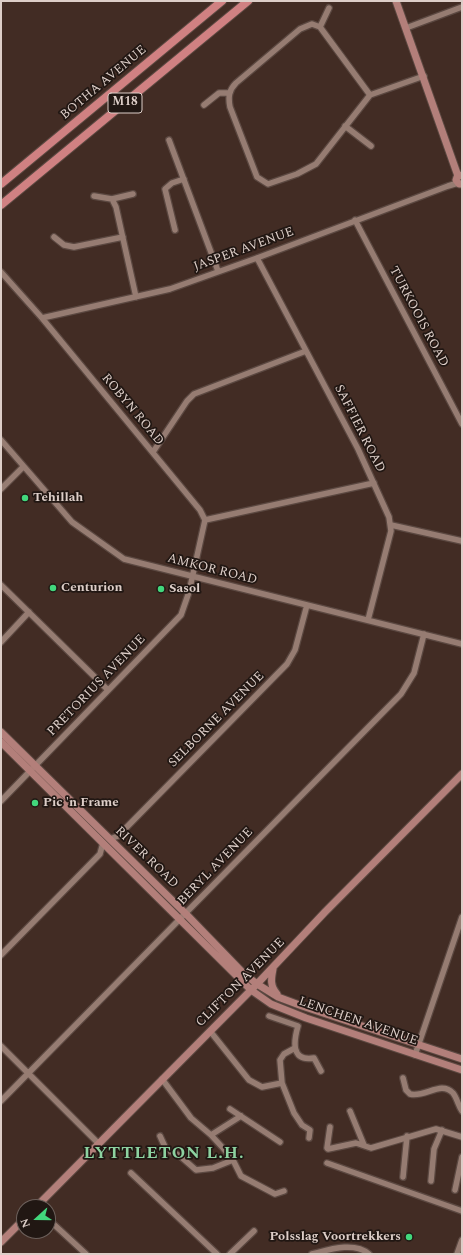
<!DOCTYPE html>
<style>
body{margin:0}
#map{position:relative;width:463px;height:1255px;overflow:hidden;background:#422c24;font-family:Spectral,serif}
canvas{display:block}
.frame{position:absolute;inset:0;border:2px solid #ddcec8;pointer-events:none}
.north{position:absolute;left:16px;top:1199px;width:40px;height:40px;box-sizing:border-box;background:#211713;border:1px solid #6c605b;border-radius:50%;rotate:249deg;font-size:11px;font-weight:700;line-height:16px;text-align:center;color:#ddcec8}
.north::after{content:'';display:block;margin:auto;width:14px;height:18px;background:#42d77c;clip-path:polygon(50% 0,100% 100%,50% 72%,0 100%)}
</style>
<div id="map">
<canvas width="463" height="1255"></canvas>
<div class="frame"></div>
<div class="north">N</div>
</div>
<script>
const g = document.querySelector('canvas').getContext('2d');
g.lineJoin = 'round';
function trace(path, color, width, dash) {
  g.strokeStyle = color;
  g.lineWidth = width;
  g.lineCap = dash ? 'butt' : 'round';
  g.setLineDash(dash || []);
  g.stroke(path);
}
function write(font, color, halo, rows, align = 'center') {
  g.font = font + ' Spectral,serif';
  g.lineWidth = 3.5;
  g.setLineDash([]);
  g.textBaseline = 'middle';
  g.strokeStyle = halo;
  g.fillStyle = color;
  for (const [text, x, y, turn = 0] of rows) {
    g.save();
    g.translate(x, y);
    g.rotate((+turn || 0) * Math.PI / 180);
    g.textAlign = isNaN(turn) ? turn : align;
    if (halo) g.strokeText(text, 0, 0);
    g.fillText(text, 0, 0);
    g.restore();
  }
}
const street = new Path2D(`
 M 320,27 L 329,8
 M 406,28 L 462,7
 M 370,95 L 320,27 L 312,24 L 300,29 L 236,83 C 229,90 228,97 230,107 L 257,177 L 268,184 L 297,174 L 316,164 L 370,95 L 424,76
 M 204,105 L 219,93 L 229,93
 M 345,126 L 371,146
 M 169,140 L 218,271
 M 94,196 L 112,199 L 116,207 L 136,297
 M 112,199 L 133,194
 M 355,220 L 462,424
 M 175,230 L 165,189 L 172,183 L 184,179
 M 54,237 L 64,245 L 74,247 L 123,237
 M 257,258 L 358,449 L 389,517 L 391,531 L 368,620
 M 1,272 L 42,318 L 200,510 L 205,520 L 189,592 L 181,615 L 1,801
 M 42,318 L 170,289 L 257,258 L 448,186 L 458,183
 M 1,440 L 72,522 L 124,559 L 462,644
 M 153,452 L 187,401 L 194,394 L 306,351
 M 1,489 L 23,467
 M 205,520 L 374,483
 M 391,525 L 462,541
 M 1,585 L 108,690
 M 1,642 L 29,612
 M 110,839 L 118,836 L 287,664 L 295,650 L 307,605
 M 1,955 L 100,854 L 103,843
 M 269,1016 L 298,1026 C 294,1040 290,1062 314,1058 L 321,1071
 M 210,1031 L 249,1080 L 262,1087 L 282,1083 L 280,1060 L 284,1054 L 295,1048
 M 1,1046 L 99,1144
 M 415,1055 L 462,917
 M 403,1078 L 406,1090 L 410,1094 C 425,1098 441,1080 453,1093 C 457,1098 458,1105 462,1111
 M 162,1079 L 191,1118 L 211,1135 L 223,1148 L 233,1160 L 241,1176 L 275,1194 L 284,1191
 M 282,1083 L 294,1113 L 302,1125 L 310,1130 L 309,1138
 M 1,1101 L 401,694 L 414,673 L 424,634
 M 230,1109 L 280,1142
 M 350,1111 L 364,1145
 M 330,1127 L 327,1148 L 328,1149 L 356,1143 L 371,1148 L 436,1129 L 462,1137
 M 211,1135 L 241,1116
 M 160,1136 L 166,1149 L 180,1156 L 196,1170 L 213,1168 L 233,1160
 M 327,1163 L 462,1211
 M 131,1173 L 217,1254
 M 403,1177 L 407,1136
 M 431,1181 L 434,1149 L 442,1130
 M 455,1190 L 462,1157
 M 48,1219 L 86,1254
 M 230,1254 L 254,1231
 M 312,1254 C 328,1250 354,1241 369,1254
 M 457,1254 L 462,1240`);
const secondary = new Path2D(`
 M 396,1 L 458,176
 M 462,175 L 457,177 L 456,180 L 459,184 L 462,184
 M 1,732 L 185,913 L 243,973 L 257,984 L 278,997 L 302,1006 L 462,1059
 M 1,742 L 251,990 L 271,1004 L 306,1018 L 462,1070
 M 273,969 C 271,979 270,986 277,994
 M 36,1207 L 257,984 L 325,912 L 462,774
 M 1,1242 L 24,1219`);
const primary = new Path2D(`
 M 1,184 L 222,1
 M 1,205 L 248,1`);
trace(street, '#5b4841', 8);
trace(secondary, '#5b4841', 9);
trace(primary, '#5b4841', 10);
trace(street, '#967c72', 5.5);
trace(secondary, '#b37f7a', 7);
trace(primary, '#d08182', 8);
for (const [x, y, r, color] of [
 [25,498,4,"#42d77c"],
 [53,588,4,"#42d77c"],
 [161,589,4,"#42d77c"],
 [35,803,4,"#42d77c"],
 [409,1237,4,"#42d77c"]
]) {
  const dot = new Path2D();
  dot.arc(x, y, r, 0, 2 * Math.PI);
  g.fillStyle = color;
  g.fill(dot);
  trace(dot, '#211713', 1.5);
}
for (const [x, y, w] of [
 [125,103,34]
]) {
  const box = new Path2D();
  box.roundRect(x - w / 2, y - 10, w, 20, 3);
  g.fillStyle = '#211713';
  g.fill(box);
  trace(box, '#ddcec8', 1);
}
write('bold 12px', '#ddcec8', null, [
 ["M18",125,103]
]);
write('13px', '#ddcec8', '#211713', [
 ["BOTHA AVENUE",104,83,-40],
 ["JASPER AVENUE",244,250,-20],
 ["TURKOOIS ROAD",418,317,62],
 ["ROBYN ROAD",132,410,50],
 ["SAFFIER ROAD",359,429,63],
 ["AMKOR ROAD",212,570,14],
 ["PRETORIUS AVENUE",97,686,-46],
 ["SELBORNE AVENUE",217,720,-45],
 ["RIVER ROAD",146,858,44],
 ["BERYL AVENUE",216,867,-46],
 ["CLIFTON AVENUE",241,983,-45],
 ["LENCHEN AVENUE",358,1022,19]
]);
write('bold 13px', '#ddcec8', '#211713', [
 ["Tehillah",33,498],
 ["Centurion",61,588],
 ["Sasol",169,589],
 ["Pic 'n Frame",43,803],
 ["Polsslag Voortrekkers",401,1237,"right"]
], 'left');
g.letterSpacing = '1px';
write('bold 17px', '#8dd2a0', '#211713', [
 ["LYTTLETON L.H.",164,1155]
]);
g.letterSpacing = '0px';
</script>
